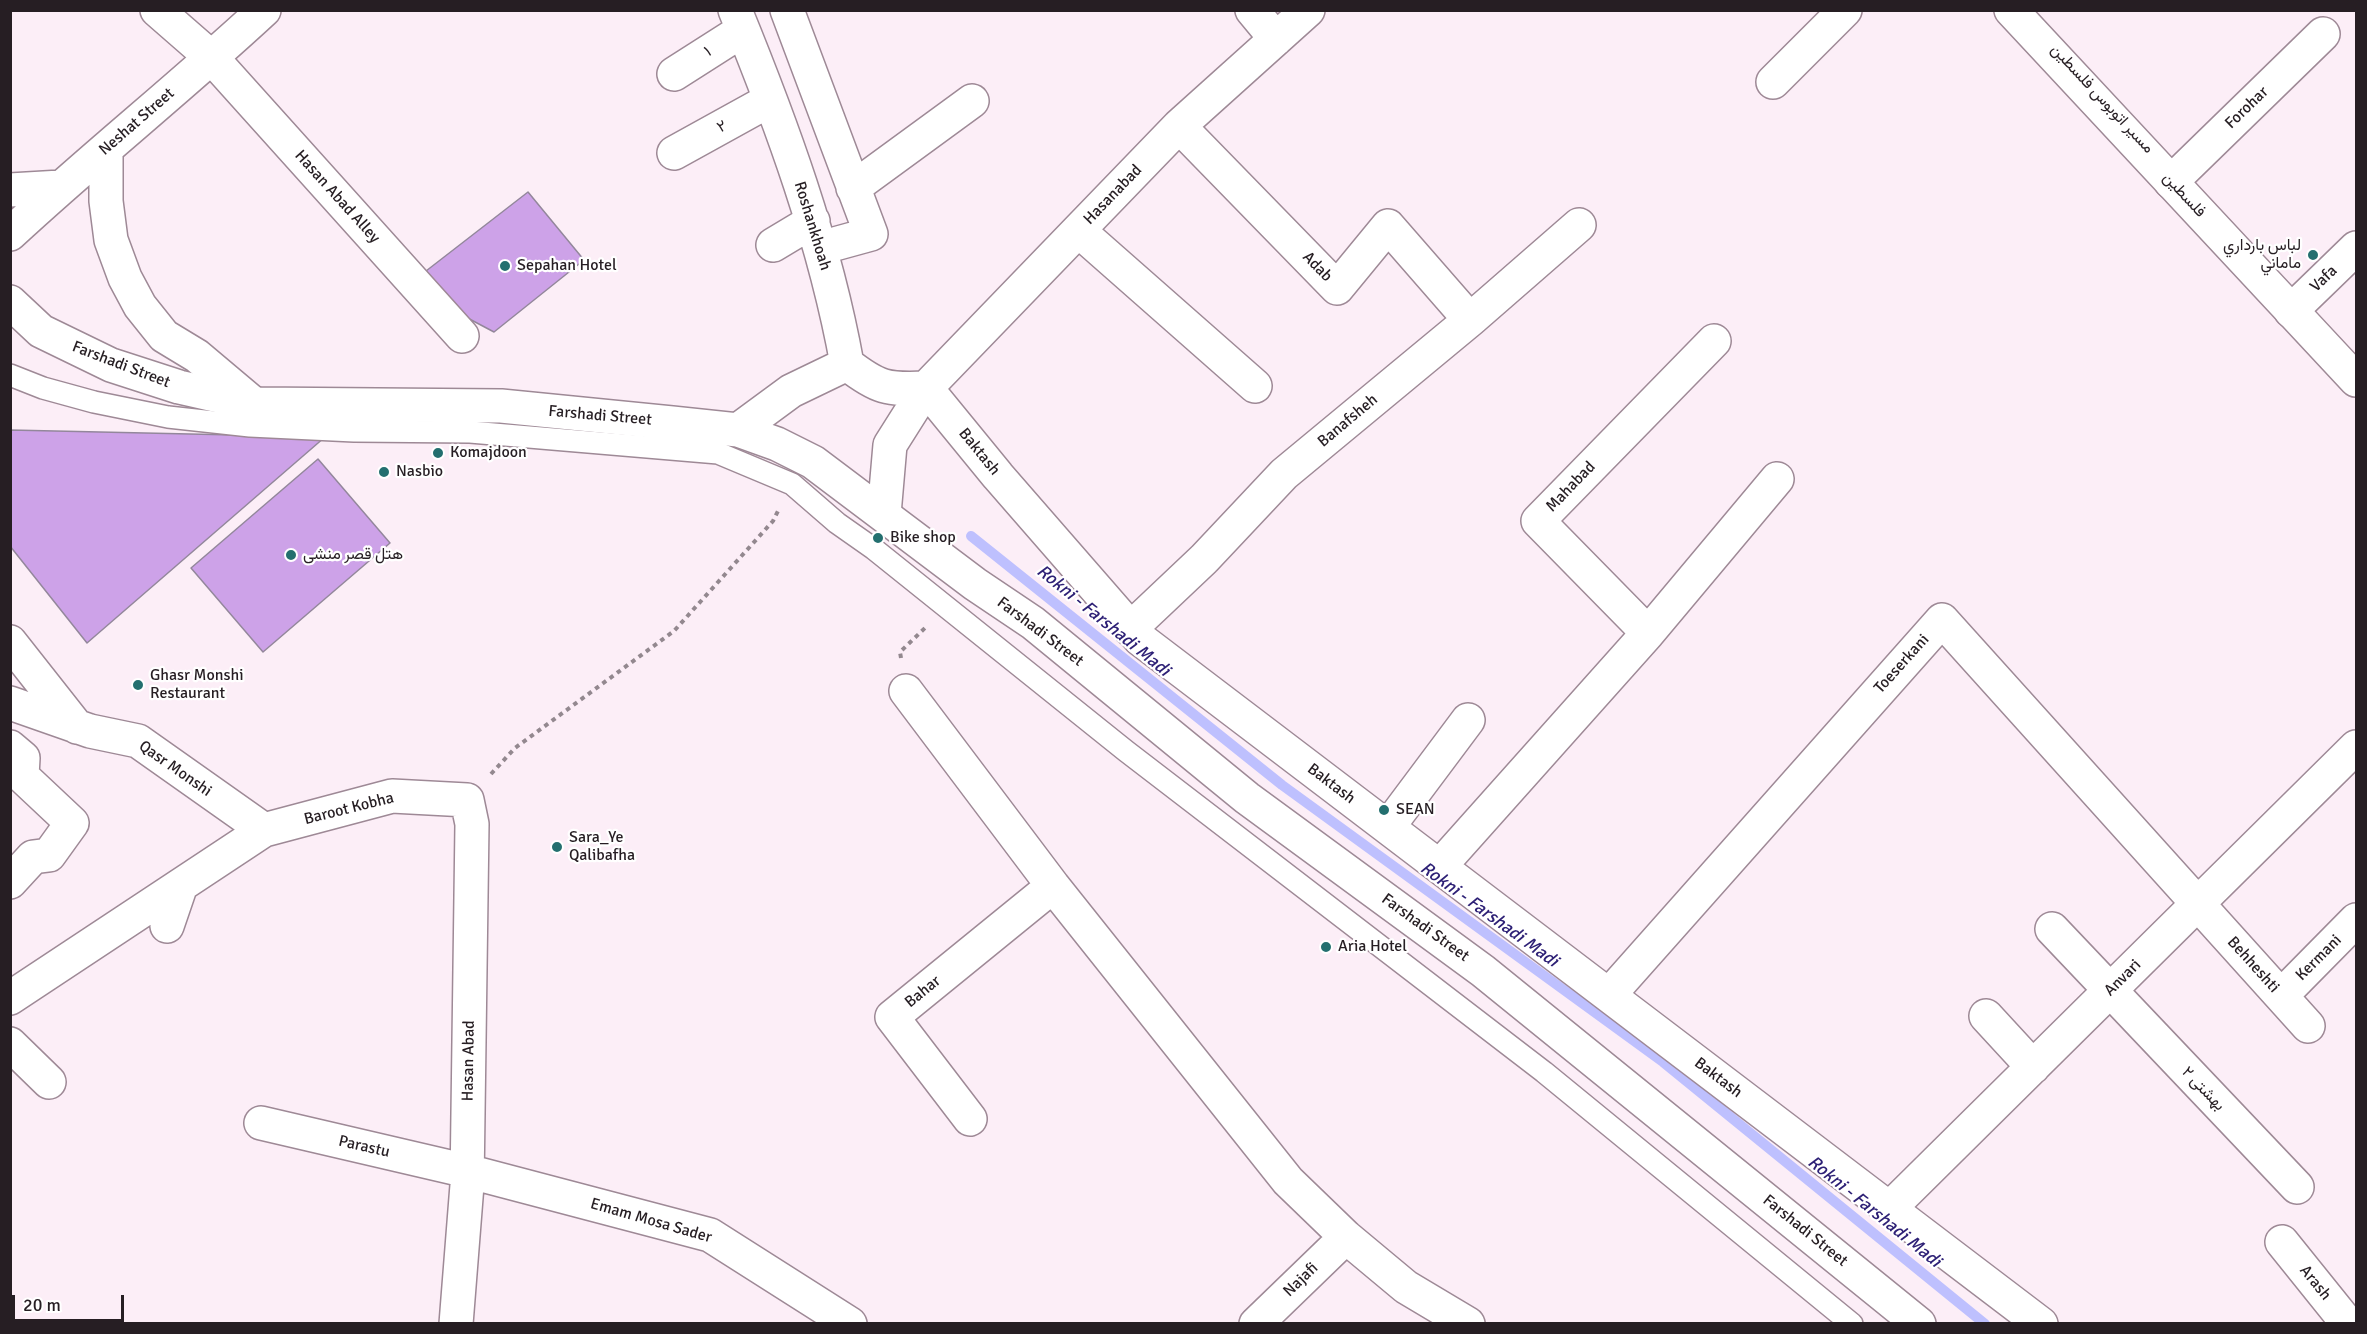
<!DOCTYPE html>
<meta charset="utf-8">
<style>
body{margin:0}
#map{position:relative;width:2367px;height:1334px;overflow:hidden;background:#fceef7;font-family:Signika,sans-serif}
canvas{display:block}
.frame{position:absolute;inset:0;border:12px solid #261e23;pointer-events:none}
.scale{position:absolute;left:12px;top:1295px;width:112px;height:27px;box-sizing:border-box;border:3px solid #261e23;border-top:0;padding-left:8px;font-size:18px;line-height:21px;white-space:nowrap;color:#261e23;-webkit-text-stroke:4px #fff;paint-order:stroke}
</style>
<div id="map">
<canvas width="2367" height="1334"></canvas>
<div class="frame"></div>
<div class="scale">20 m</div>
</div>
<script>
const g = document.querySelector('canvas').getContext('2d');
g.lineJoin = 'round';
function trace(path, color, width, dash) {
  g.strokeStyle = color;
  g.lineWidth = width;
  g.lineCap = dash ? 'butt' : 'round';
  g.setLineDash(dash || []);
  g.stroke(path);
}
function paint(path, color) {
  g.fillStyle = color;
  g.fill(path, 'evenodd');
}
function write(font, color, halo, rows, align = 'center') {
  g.font = font + ' Signika,Vazirmatn,sans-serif';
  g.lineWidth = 4.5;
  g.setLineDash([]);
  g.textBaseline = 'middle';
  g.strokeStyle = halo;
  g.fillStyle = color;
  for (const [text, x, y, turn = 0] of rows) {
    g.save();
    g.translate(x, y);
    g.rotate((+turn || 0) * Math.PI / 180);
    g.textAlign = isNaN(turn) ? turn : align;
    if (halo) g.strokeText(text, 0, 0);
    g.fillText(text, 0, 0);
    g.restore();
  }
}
trace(new Path2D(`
 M 971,536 L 1282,785 L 1663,1062 L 1985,1324`), '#bec0fe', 10);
const building = new Path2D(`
 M 528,192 L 584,260 L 494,332 L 460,314 L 426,271 Z
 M 10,430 L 325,437 L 87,643 L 10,546 Z
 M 318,459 L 390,543 L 263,652 L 191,568 Z`);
paint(building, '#cda2e8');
trace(building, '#93879b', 1.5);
const lane = new Path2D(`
 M 10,375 L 43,388 L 94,402 L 168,417 L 250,426 L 354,431 L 470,432 L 718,453 L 792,484 L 837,523 L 874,549 L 1126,751 L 1544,1072 L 1852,1324`);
const street = new Path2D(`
 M 157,10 L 212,58 L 462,336
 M 735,10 C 782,125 825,242 847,364 C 878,388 887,390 926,388
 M 787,10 L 871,234 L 820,248
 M 1252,10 L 1276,39
 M 674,74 L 743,30
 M 1773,82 L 1845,10
 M 1179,126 L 1337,288 L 1388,226 L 1470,320
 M 674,153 L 770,100
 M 2171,182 L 2323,34
 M 853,188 L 972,101
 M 1079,231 L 1255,386
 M 773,245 L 813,221
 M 2291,311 L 2356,248
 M 926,388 L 998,476 L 1140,639 L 2041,1324
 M 738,430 L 791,391 L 847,364
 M 884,514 L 890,445 L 926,388 L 1179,126 L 1308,10
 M 1130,629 L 1204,559 L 1284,474 L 1470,320 L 1579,225
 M 1648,633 L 1538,521 L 1714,341
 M 10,642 L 77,727
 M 906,691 L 1053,886 L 1288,1181 L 1346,1237 L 1406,1287 L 1468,1324
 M 10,703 L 90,731 L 138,741 L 264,830
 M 10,747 L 23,758 L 22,776 L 72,823 L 49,855 L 33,857 L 10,882
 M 1388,827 L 1468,720
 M 1440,866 L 1648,633 L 1777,479
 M 167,926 L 181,885
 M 2052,929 L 2297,1187
 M 1609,995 L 1942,620 L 2308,1026
 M 2281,996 L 2356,920
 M 10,998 L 264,830 L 392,796 L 467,800 L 472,824 L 467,1185 L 456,1324
 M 1986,1016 L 2033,1067
 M 10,1044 L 49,1082
 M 970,1119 L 892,1017 L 1053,886
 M 261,1123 L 467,1171 L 710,1235 L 850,1324
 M 1890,1208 L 2356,747
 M 2282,1242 L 2348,1324
 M 1256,1324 L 1346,1237`);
const secondary = new Path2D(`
 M 2011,10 L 2356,380
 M 10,302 L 41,331 L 111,365 L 179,387 L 254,404 L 501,406 L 672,423 L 738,430 L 777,444 L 813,462 L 975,584 L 1033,623 L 1247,798 L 1483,971 L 1919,1324`);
const primary = new Path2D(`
 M 106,149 L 106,201 L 111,240 L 125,278 L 140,306 L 164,336 L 197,356 L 254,404
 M 10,190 L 61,187
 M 10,234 C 93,157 181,87 264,10`);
trace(lane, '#9e8996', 24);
trace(street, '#9e8996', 36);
trace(secondary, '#9e8996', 36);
trace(primary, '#9e8996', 36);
trace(new Path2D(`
 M 901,658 L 900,652 L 925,628
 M 491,774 L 515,748 L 674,631 L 773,521 L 778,511`), '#93888f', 4, [4.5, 4.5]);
trace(lane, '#fff', 21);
trace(street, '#fff', 33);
trace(secondary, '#fff', 33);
trace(primary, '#fff', 33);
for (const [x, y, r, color] of [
 [2313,255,6,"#236f6f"],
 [505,266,6,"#236f6f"],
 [438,453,6,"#236f6f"],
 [384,472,6,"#236f6f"],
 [878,538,6,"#236f6f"],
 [291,555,6,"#236f6f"],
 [138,685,6,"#236f6f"],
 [1384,810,6,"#236f6f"],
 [557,847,6,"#236f6f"],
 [1326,947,6,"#236f6f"]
]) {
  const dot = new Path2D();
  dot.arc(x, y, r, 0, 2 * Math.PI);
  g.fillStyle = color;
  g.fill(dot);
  trace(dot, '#fff', 2);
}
write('16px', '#261e23', '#fff', [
 ["۱",708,52,-32],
 ["مسیر اتوبوس فلسطین",2102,99,47],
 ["Forohar",2247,108,-44],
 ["Neshat Street",137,122,-41],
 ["۲",722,127,-29],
 ["Hasanabad",1113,195,-46],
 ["فلسطین",2184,195,47],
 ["Hasan Abad Alley",337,197,48],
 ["Roshankhoah",812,226,73],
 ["Adab",1317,267,46],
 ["Vafa",2324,279,-44],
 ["Farshadi Street",121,365,21],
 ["Farshadi Street",600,416,5],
 ["Banafsheh",1348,421,-40],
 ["Baktash",979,452,51],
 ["Mahabad",1571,487,-46],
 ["Farshadi Street",1040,632,37],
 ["Toeserkani",1902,664,-48],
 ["Qasr Monshi",175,769,35],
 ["Baktash",1331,784,37],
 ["Baroot Kobha",349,809,-14],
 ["Farshadi Street",1425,928,36],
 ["Kermani",2319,958,-45],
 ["Behheshti",2253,965,48],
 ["Anvari",2123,978,-45],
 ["Bahar",923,992,-39],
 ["Hasan Abad",469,1061,-89],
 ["Baktash",1718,1078,37],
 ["بهشتی ۲",2203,1089,46],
 ["Parastu",364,1147,13],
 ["Emam Mosa Sader",651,1221,16],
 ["Farshadi Street",1805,1231,39],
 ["Najafi",1301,1280,-44],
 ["Arash",2315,1283,51]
]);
write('16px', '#261e23', '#fff', [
 ["لباس بارداري",2301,246,"right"],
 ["ماماني",2301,264,"right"],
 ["Sepahan Hotel",517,266],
 ["Komajdoon",450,453],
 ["Nasbio",396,472],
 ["Bike shop",890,538],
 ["هتل قصر منشی",303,555],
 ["Ghasr Monshi",150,676],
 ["Restaurant",150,694],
 ["SEAN",1396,810],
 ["Sara_Ye",569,838],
 ["Qalibafha",569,856],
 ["Aria Hotel",1338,947]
], 'left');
write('italic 18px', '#2e2176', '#fff', [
 ["Rokni - Farshadi Madi",1103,621,39],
 ["Rokni - Farshadi Madi",1489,915,36],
 ["Rokni - Farshadi Madi",1874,1212,39]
]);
</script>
